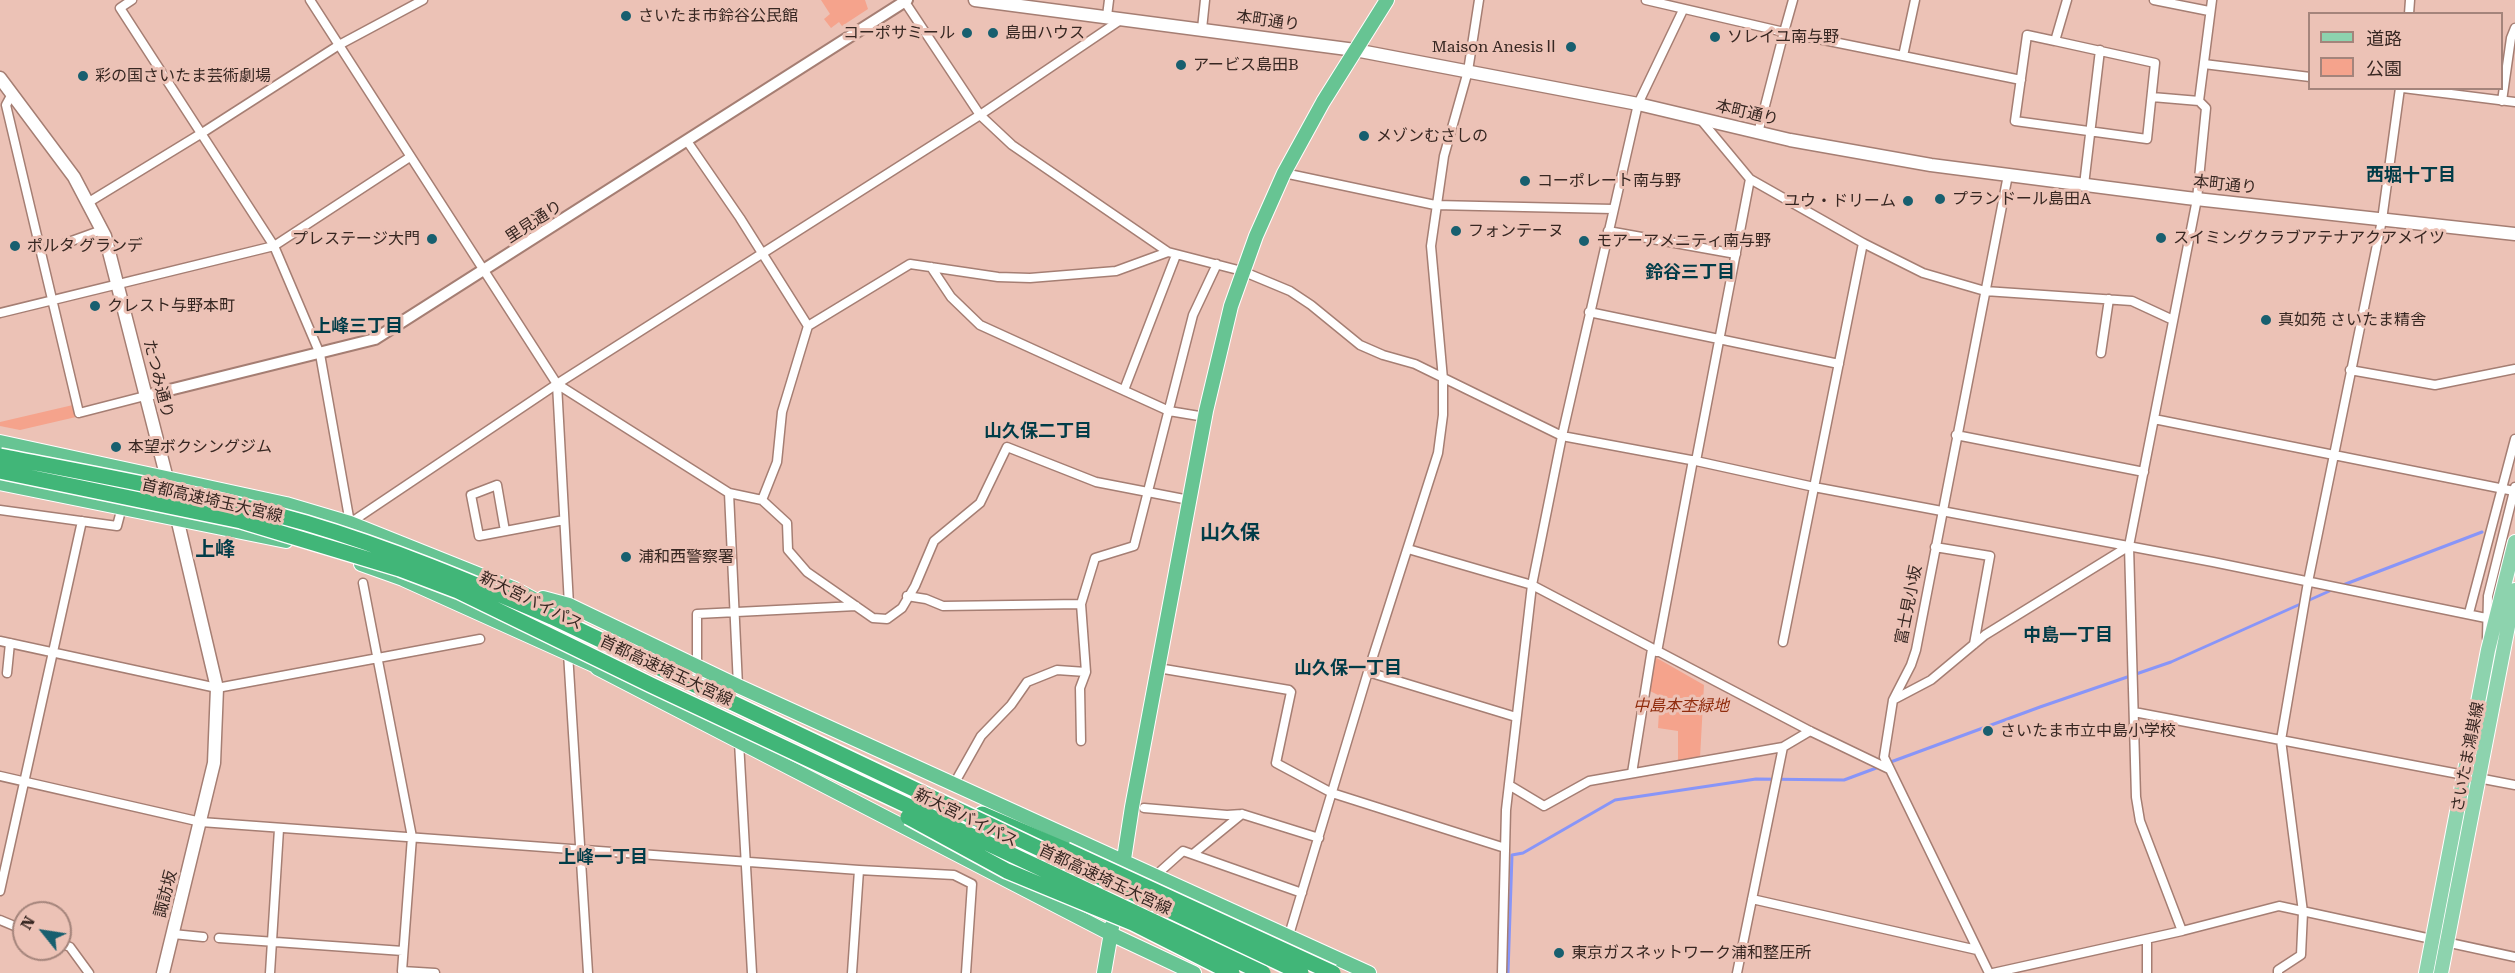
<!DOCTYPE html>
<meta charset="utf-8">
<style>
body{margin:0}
#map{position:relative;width:2515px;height:973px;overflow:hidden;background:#ecc2b6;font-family:"Roboto Serif","Noto Sans JP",serif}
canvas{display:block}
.legend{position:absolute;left:2308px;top:12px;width:195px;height:78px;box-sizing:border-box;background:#ecc2b6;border:2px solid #a4847b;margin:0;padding:8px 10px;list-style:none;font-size:18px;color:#372722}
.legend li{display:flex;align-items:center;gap:12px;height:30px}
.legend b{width:30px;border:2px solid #a4847b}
.north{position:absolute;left:12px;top:901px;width:60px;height:60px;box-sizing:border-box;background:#ecc2b6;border:2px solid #a4847b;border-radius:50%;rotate:300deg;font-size:16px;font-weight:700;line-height:24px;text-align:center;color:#372722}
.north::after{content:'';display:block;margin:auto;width:21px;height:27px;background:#185f6f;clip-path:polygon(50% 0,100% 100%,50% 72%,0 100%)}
</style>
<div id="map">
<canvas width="2515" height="973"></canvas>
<ul class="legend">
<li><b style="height:8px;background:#8dd3ae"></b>道路</li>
<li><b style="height:16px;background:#f5a38c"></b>公園</li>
</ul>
<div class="north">N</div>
</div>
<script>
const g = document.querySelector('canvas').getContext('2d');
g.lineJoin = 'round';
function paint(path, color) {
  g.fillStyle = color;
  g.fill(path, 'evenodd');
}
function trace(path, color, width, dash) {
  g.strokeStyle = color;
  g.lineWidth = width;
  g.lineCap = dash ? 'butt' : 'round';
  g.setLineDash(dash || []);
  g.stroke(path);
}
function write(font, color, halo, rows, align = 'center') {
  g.font = font + ' "Roboto Serif","Noto Sans JP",serif';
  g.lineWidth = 6;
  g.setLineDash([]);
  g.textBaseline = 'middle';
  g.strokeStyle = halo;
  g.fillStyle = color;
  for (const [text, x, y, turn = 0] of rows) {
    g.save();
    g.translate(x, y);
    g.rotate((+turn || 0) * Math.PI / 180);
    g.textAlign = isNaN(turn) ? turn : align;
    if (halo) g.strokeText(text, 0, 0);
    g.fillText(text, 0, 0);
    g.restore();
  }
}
paint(new Path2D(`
 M 821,0 L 865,0 L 868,9 L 842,26 L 839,22 L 831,28 L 824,19 L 830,14 Z
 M 73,405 L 76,417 L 20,430 L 0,426 L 0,422 Z
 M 1655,657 L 1704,685 L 1700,758 L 1678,762 L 1678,731 L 1658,728 L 1660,696 L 1648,690 L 1651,661 Z`), '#f5a38c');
trace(new Path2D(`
 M 2343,585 L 2482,532
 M 1888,763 L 2040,707 L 2171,662 L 2334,589
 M 1508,973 L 1512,855 L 1523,853 L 1615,800 L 1756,779 L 1844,780 L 1879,767`), '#8895f8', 3);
const minor = new Path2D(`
 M 132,0 L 120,8 L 274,246 L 320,354 L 350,523 L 557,384 L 980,115 L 1122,19
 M 310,0 L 557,384 L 729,493
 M 1479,0 L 1468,71 L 1444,156 L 1431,246 L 1443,379 L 1443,415 L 1438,453 L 1368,672 L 1516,717
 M 1646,0 L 1784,32 L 1793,0
 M 2154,0 L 2209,11
 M 2212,0 L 2199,101 L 2206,108 L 2197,199 L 2129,546 L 2136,797 L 2140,821 L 2182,931 L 2279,906 L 2515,957
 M 905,2 L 980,115 L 1012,145 L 1168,252 L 1242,271 L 1290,291 L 1311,305 L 1360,345 L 1383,355 L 1415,364 L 1562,436 L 1696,461 L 1814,487 L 2213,562 L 2486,618
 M 2409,14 L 2410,0
 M 1107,16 L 1109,0
 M 1202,29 L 1205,0
 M 2055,41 L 2027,35 L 2015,121 L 2147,139 L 2155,63 L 2055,41 L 2067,0
 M 1903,56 L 2021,80
 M 2204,64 L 2310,77
 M 2403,88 L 2515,102
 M 12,94 L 6,105 L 79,413 L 145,396
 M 2152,97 L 2199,101
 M 2502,101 L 2511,38 L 2515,28
 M 1701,120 L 1750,179 L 1863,243 L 1923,273 L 1985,291 L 2132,301 L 2173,320
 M 1758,133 L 1784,32 L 1903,56 L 1915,0
 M 687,141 L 740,218 L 808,326 L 782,412 L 777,462 L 762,500
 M 1284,173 L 1435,205 L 1613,209
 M 2084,185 L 2100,50
 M 89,202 L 202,133 L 339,45 L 423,0
 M 1608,231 L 1736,254
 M 66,243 L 102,230
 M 931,267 L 951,297 L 980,325 L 1169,411 L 1205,417
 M 1589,312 L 1839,364
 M 0,313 L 274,246 L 410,157
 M 808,326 L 910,264 L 998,277 L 1030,278 L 1116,271 L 1168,252
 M 2101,353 L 2109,299
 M 2350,370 L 2435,385 L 2515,369
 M 557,384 L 569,605 L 576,622
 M 1124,390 L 1176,255
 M 2154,419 L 2514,491
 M 1956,435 L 2144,472
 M 1696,461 L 1750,179
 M 0,510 L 117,526 L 122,507
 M 505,531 L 497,485 L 471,495 L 479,536 L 564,520
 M 1935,547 L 1990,556 L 1974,644
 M 1408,549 L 1532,585 L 1810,731 L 1889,769
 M 363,583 L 412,837 L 402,971 L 435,973
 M 907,596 L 926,599 L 943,606 L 1081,604
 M 2469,613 L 2515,439
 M 2487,638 L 2488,596 L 2515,487
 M 0,641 L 217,688 L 480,639
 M 1783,642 L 1863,243
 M 1657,652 L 1693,460
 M 568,653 L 588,973
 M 697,667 L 697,614 L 856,606
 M 1158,668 L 1289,690 L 1291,692 L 1276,763 L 1332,793 L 1505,848
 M 7,673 L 10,643
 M 738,686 L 729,493 L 762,500 L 787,523 L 788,550 L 807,572 L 873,618 L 887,619 L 902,608 L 915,586 L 934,541 L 980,503 L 1007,447 L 1096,482 L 1189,500
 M 1893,700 L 1911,665 L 1916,650 L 2008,175
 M 2134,712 L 2464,775
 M 1081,741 L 1080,688 L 1086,672 L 1081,604 L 1095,558 L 1134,546 L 1193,315 L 1217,264
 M 739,742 L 752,973
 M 1632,773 L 1652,649
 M 0,776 L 201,822 L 859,870 L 954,875 L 972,884 L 966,973
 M 2478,778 L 2515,785
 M 954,784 L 981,736 L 1011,705 L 1027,682 L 1057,670 L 1086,672
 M 1509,785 L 1544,806 L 1589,781 L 1783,747 L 1810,731
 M 1144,808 L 1227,815 L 1242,814 L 1319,838
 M 1193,854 L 1242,814
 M 1155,876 L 1183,851 L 1302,893
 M 0,891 L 82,521
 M 1752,899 L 1977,950
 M 0,920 L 24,930
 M 173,934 L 203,937
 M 1289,935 L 1368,672
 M 219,938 L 403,951
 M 60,943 L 70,947 L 89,973
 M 270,973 L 279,829
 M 852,973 L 859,870
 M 1502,973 L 1506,810 L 1532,585 L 1562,436 L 1638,104 L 1683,10
 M 1737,973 L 1783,747
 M 1989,973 L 1884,757 L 1893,700 L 1931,680 L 1985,635 L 2129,546
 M 1993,973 L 2182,931
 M 2147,973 L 2147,939
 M 2278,973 L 2278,970 L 2301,955 L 2303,912 L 2281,740 L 2308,582 L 2382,220 L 2400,88`);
const tertiary = new Path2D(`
 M 145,396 L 375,339 L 907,0`);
const secondary = new Path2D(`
 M 975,0 L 1355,50 L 1638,104 L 1790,140 L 1931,165 L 2187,198 L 2515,234
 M 0,78 L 74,177 L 105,236 L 177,518 L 217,688 L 214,763 L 163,973`);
const primary = new Path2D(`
 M 2426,973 L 2488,650 L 2515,542
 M 2441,973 L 2515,590`);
const trunk = new Path2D(`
 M 0,442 L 286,504 L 350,523 L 515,589 L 563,615
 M 0,483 L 286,541
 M 361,564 L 403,579 L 605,670
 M 543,598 L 569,605 L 738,686 L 1369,973
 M 597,668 L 1111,934 L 1194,973
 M 1120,885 L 1132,807 L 1206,411 L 1231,306 L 1256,236 L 1284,173 L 1323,102 L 1387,0
 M 1104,973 L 1116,904`);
const motorway = new Path2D(`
 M 982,814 L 1066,850`);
trace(minor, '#a57e73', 11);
trace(tertiary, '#a57e73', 14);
trace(secondary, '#a57e73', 15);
trace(primary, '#fff', 16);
trace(trunk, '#fff', 16);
trace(motorway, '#fff', 18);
trace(minor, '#fff', 8);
trace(tertiary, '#fff', 10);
trace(secondary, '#fff', 12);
trace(primary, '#8dd3ae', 14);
trace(trunk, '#67c493', 14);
trace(motorway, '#41b678', 15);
const motorwayBridge = new Path2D(`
 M 0,456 C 102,476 205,494 306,523 C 390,548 471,582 552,617 L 1301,973
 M 0,471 L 241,521 L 400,569 L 458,591 L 651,685 L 1263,973
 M 908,817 L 1007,871 L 1133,923 L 1232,973
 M 1066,850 L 1333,973`);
trace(motorwayBridge, '#fff', 18, []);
trace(motorwayBridge, '#41b678', 15);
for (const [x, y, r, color] of [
 [626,16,6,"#185f6f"],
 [967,33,6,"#185f6f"],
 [993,33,6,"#185f6f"],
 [1715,37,6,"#185f6f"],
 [1571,47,6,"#185f6f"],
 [1181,65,6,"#185f6f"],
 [83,76,6,"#185f6f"],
 [1364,136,6,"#185f6f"],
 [1525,181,6,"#185f6f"],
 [1940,199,6,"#185f6f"],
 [1908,201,6,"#185f6f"],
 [1456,231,6,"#185f6f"],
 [2161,238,6,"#185f6f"],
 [432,239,6,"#185f6f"],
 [1584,241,6,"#185f6f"],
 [15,246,6,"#185f6f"],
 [95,306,6,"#185f6f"],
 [2266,320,6,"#185f6f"],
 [116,447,6,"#185f6f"],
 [626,557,6,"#185f6f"],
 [1988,731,6,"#185f6f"],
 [1559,953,6,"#185f6f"]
]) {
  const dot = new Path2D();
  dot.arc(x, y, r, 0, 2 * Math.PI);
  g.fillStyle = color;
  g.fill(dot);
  trace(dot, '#ecc2b6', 2);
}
write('16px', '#372722', '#ecc2b6', [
 ["さいたま市鈴谷公民館",638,16],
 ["コーポサミール",955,33,"right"],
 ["島田ハウス",1005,33],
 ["ソレイユ南与野",1727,37],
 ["Maison AnesisⅡ",1559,47,"right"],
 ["アービス島田B",1193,65],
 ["彩の国さいたま芸術劇場",95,76],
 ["メゾンむさしの",1376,136],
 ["コーポレート南与野",1537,181],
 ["プランドール島田A",1952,199],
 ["ユウ・ドリーム",1896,201,"right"],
 ["フォンテーヌ",1468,231],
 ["スイミングクラブアテナアクアメイツ",2173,238],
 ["プレステージ大門",420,239,"right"],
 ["モアーアメニティ南与野",1596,241],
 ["ポルタ グランデ",27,246],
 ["クレスト与野本町",107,306],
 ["真如苑 さいたま精舎",2278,320],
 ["本望ボクシングジム",128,447],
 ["浦和西警察署",638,557],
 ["さいたま市立中島小学校",2000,731],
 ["東京ガスネットワーク浦和整圧所",1571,953]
], 'left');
write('16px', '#372722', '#ecc2b6', [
 ["本町通り",1268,21,8],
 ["本町通り",1747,113,13],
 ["本町通り",2225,185,6],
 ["里見通り",534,222,-33],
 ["たつみ通り",158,379,76],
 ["首都高速埼玉大宮線",212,501,13],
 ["新大宮バイパス",531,601,26],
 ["富士見小坂",1909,605,-79],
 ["首都高速埼玉大宮線",666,671,25],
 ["さいたま鴻巣線",2468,757,-79],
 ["新大宮バイパス",966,818,26],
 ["首都高速埼玉大宮線",1105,880,25],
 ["諏訪坂",166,894,-76]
]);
write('italic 16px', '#902d0e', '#ecc2b6', [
 ["中島本杢緑地",1681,706]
]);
write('bold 18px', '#003c48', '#ecc2b6', [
 ["西堀十丁目",2411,176],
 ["鈴谷三丁目",1690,273],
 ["上峰三丁目",358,327],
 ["山久保二丁目",1038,432],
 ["中島一丁目",2068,636],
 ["山久保一丁目",1348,669],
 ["上峰一丁目",603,858]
]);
write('bold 20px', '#003c48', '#ecc2b6', [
 ["山久保",1230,533],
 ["上峰",215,550]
]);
</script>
